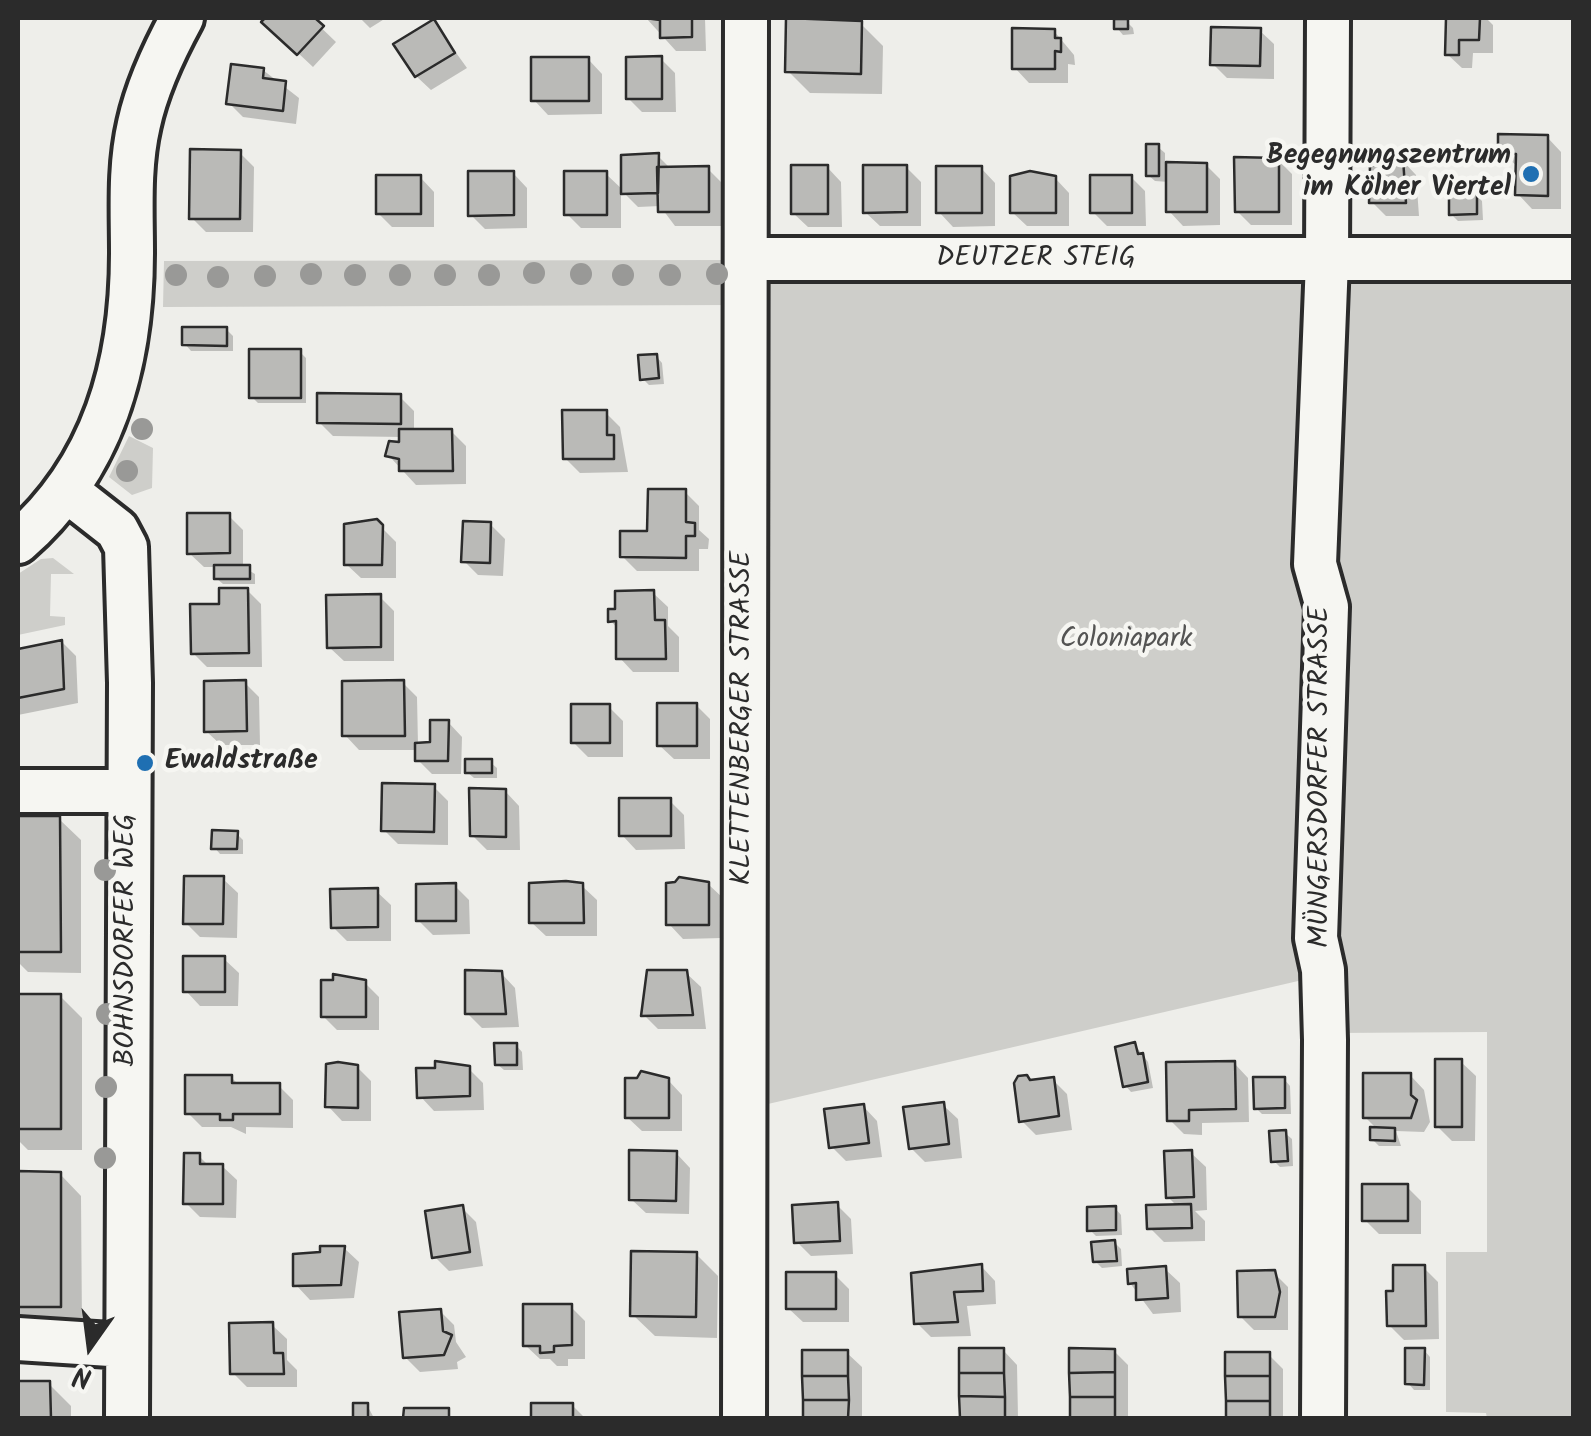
<!DOCTYPE html>
<meta charset="utf-8">
<style>
body{margin:0}
#map{position:relative;width:1591px;height:1436px;overflow:hidden;background:#eeeeea;font-family:Kalam,sans-serif}
canvas{display:block}
.frame{position:absolute;inset:0;border:20px solid #2b2b2b;pointer-events:none}
.north{position:absolute;left:40px;top:1296px;width:100px;height:100px;-webkit-text-stroke:8px #f6f6f2;paint-order:stroke;rotate:194deg;font-size:28px;font-weight:700;line-height:40px;text-align:center;color:#2b2b2b}
.north::after{content:'';display:block;margin:auto;width:35px;height:45px;background:#2b2b2b;clip-path:polygon(50% 0,100% 100%,50% 72%,0 100%)}
</style>
<div id="map">
<canvas width="1591" height="1436"></canvas>
<div class="frame"></div>
<div class="north">N</div>
</div>
<script>
const g = document.querySelector('canvas').getContext('2d');
g.lineJoin = 'round';
function paint(path, color) {
  g.fillStyle = color;
  g.fill(path, 'evenodd');
}
function trace(path, color, width, dash) {
  g.strokeStyle = color;
  g.lineWidth = width;
  g.lineCap = dash ? 'butt' : 'round';
  g.setLineDash(dash || []);
  g.stroke(path);
}
function write(font, color, halo, rows, align = 'center') {
  g.font = font + ' Kalam,sans-serif';
  g.lineWidth = 9;
  g.setLineDash([]);
  g.textBaseline = 'middle';
  g.strokeStyle = halo;
  g.fillStyle = color;
  for (const [text, x, y, turn = 0] of rows) {
    g.save();
    g.translate(x, y);
    g.rotate((+turn || 0) * Math.PI / 180);
    g.textAlign = isNaN(turn) ? turn : align;
    if (halo) g.strokeText(text, 0, 0);
    g.fillText(text, 0, 0);
    g.restore();
  }
}
paint(new Path2D(`
 M 732,260 L 732,305 L 163,307 L 164,261 Z
 M 1573,270 L 1573,1418 L 1487,1418 L 1486,1413 L 1446,1412 L 1446,1252 L 1487,1252 L 1487,1032 L 1336,1033 L 1311,978 L 755,1107 L 756,273 Z
 M 129,436 L 153,448 L 152,488 L 132,495 L 109,477 Z
 M 53,558 L 74,574 L 51,574 L 50,616 L 65,617 L 65,625 L 18,635 L 18,574 L 41,559 Z`), '#cececa');
paint(new Path2D(`
 M 269,18 L 311,18 L 336,42 L 313,67 L 265,22 Z
 M 360,18 L 386,18 L 370,28 Z
 M 705,18 L 706,51 L 676,51 L 647,19 Z
 M 789,18 L 861,24 L 883,46 L 882,94 L 810,93 L 788,71 Z
 M 1448,18 L 1486,18 L 1493,25 L 1493,53 L 1473,53 L 1472,68 L 1462,68 L 1447,54 Z
 M 434,22 L 467,68 L 431,90 L 416,76 Z
 M 1127,22 L 1133,28 L 1134,34 L 1123,35 L 1117,28 Z
 M 1259,30 L 1274,44 L 1274,79 L 1227,78 L 1213,64 Z
 M 1054,31 L 1074,55 L 1075,65 L 1068,64 L 1068,83 L 1029,83 L 1015,68 Z
 M 588,59 L 602,74 L 602,114 L 548,115 L 534,100 Z
 M 661,59 L 675,73 L 676,112 L 642,112 L 628,98 Z
 M 263,70 L 299,98 L 296,124 L 243,117 L 229,103 Z
 M 1547,137 L 1561,152 L 1561,209 L 1532,209 L 1518,194 L 1518,167 L 1501,152 Z
 M 1158,147 L 1165,153 L 1165,165 L 1206,165 L 1220,179 L 1220,225 L 1183,226 L 1169,211 L 1169,182 L 1155,181 L 1148,175 Z
 M 240,153 L 254,167 L 253,232 L 206,232 L 192,218 Z
 M 658,156 L 671,169 L 708,169 L 722,183 L 722,226 L 675,226 L 660,206 L 638,207 L 621,190 L 621,228 L 581,228 L 567,214 L 606,174 L 624,191 Z
 M 1278,160 L 1292,174 L 1292,225 L 1251,225 L 1237,211 Z
 M 1402,160 L 1416,175 L 1419,216 L 1386,216 L 1372,202 Z
 M 827,167 L 841,182 L 842,227 L 808,227 L 793,213 Z
 M 906,167 L 921,182 L 921,226 L 880,226 L 865,212 Z
 M 981,168 L 995,183 L 995,226 L 953,227 L 939,212 Z
 M 513,173 L 527,188 L 527,228 L 485,229 L 471,215 Z
 M 420,177 L 434,192 L 434,227 L 392,227 L 378,213 Z
 M 1131,177 L 1145,191 L 1146,226 L 1107,226 L 1092,211 Z
 M 1055,178 L 1069,193 L 1069,226 L 1027,226 L 1012,212 Z
 M 1476,195 L 1482,201 L 1483,220 L 1458,221 L 1451,214 Z
 M 226,329 L 233,336 L 233,351 L 191,351 L 185,344 Z
 M 300,352 L 306,358 L 306,403 L 258,403 L 252,397 Z
 M 656,356 L 662,363 L 664,384 L 649,385 L 643,379 Z
 M 400,397 L 414,411 L 414,431 L 451,431 L 466,446 L 466,484 L 416,485 L 391,458 L 388,448 L 402,443 L 402,437 L 333,436 L 319,422 Z
 M 606,413 L 620,427 L 628,472 L 580,473 L 565,458 Z
 M 685,492 L 699,506 L 699,530 L 709,539 L 708,549 L 699,549 L 699,571 L 637,571 L 622,556 L 650,534 Z
 M 229,516 L 243,530 L 243,567 L 255,574 L 255,584 L 223,584 L 216,578 L 216,567 L 204,567 L 189,553 Z
 M 376,522 L 396,542 L 396,578 L 361,578 L 346,564 Z
 M 490,524 L 505,539 L 503,576 L 478,575 L 464,561 Z
 M 247,590 L 261,604 L 262,667 L 207,667 L 193,653 L 222,606 Z
 M 653,593 L 668,607 L 668,626 L 679,637 L 679,672 L 633,672 L 619,657 L 618,629 L 610,620 Z
 M 380,597 L 394,611 L 394,661 L 344,661 L 329,647 Z
 M 62,642 L 76,656 L 78,703 L 18,715 L 18,651 Z
 M 245,683 L 259,697 L 260,745 L 221,745 L 206,731 Z
 M 403,683 L 417,697 L 418,745 L 432,744 L 448,722 L 462,737 L 461,774 L 432,774 L 418,760 L 418,750 L 359,750 L 345,735 Z
 M 696,705 L 710,719 L 710,759 L 674,759 L 659,745 Z
 M 609,707 L 623,721 L 623,757 L 588,757 L 573,742 Z
 M 490,762 L 497,768 L 497,778 L 474,778 L 467,772 Z
 M 434,787 L 448,801 L 448,845 L 398,844 L 384,830 Z
 M 505,791 L 519,806 L 520,850 L 487,850 L 472,835 Z
 M 670,801 L 684,815 L 685,849 L 636,850 L 622,835 Z
 M 18,818 L 59,819 L 81,840 L 81,973 L 28,972 L 18,962 Z
 M 237,834 L 243,840 L 243,854 L 220,854 L 214,847 Z
 M 223,879 L 238,893 L 237,938 L 200,937 L 186,923 Z
 M 708,884 L 723,898 L 722,938 L 683,939 L 669,924 L 677,885 Z
 M 455,886 L 469,900 L 470,934 L 433,935 L 418,920 Z
 M 582,886 L 597,900 L 597,936 L 546,936 L 531,922 Z
 M 376,891 L 391,905 L 391,941 L 347,941 L 333,927 Z
 M 224,959 L 239,973 L 238,1006 L 200,1006 L 186,991 Z
 M 501,973 L 515,988 L 519,1027 L 482,1028 L 467,1013 Z
 M 686,973 L 701,987 L 706,1029 L 658,1029 L 644,1015 Z
 M 365,983 L 379,997 L 379,1030 L 337,1030 L 323,1016 Z
 M 18,996 L 60,996 L 82,1018 L 82,1150 L 28,1150 L 18,1140 Z
 M 516,1045 L 522,1052 L 523,1070 L 504,1070 L 497,1064 Z
 M 1135,1045 L 1148,1062 L 1153,1088 L 1131,1092 L 1125,1085 Z
 M 1461,1062 L 1476,1076 L 1475,1141 L 1452,1141 L 1437,1126 Z
 M 1234,1063 L 1248,1078 L 1249,1122 L 1202,1123 L 1202,1135 L 1184,1134 L 1170,1120 Z
 M 357,1067 L 371,1081 L 371,1121 L 342,1121 L 328,1106 Z
 M 469,1069 L 483,1083 L 484,1110 L 434,1111 L 420,1096 L 438,1070 Z
 M 1410,1075 L 1424,1090 L 1430,1122 L 1424,1132 L 1396,1131 L 1401,1146 L 1379,1146 L 1372,1139 L 1378,1130 L 1365,1117 Z
 M 231,1077 L 240,1086 L 279,1086 L 293,1100 L 293,1128 L 246,1127 L 246,1134 L 231,1127 L 202,1127 L 188,1113 Z
 M 1284,1079 L 1290,1086 L 1291,1114 L 1262,1114 L 1256,1108 Z
 M 668,1080 L 682,1095 L 682,1131 L 642,1131 L 627,1117 Z
 M 1053,1080 L 1067,1094 L 1072,1130 L 1036,1135 L 1022,1121 L 1031,1083 Z
 M 943,1105 L 958,1119 L 962,1158 L 925,1162 L 911,1148 Z
 M 863,1106 L 877,1121 L 882,1157 L 846,1161 L 832,1147 Z
 M 1285,1133 L 1292,1139 L 1293,1166 L 1280,1167 L 1274,1161 Z
 M 676,1153 L 690,1168 L 689,1214 L 646,1213 L 631,1199 Z
 M 1191,1153 L 1206,1167 L 1207,1210 L 1195,1211 L 1205,1221 L 1205,1241 L 1164,1242 L 1150,1228 L 1178,1207 L 1168,1197 Z
 M 199,1156 L 209,1166 L 222,1166 L 237,1180 L 236,1218 L 200,1217 L 186,1203 Z
 M 18,1174 L 60,1174 L 81,1196 L 82,1328 L 28,1328 L 18,1318 Z
 M 1407,1187 L 1421,1201 L 1421,1234 L 1379,1234 L 1365,1220 Z
 M 837,1205 L 851,1219 L 853,1254 L 811,1256 L 797,1242 Z
 M 462,1208 L 476,1222 L 483,1266 L 449,1271 L 435,1257 Z
 M 1115,1208 L 1121,1215 L 1122,1235 L 1096,1236 L 1090,1230 Z
 M 1115,1243 L 1121,1249 L 1122,1266 L 1102,1268 L 1095,1261 Z
 M 344,1248 L 359,1262 L 354,1298 L 310,1300 L 296,1285 L 323,1255 Z
 M 696,1254 L 718,1276 L 717,1338 L 655,1336 L 633,1315 Z
 M 981,1266 L 995,1281 L 996,1304 L 967,1306 L 971,1336 L 931,1337 L 917,1323 Z
 M 1424,1268 L 1438,1282 L 1439,1339 L 1404,1340 L 1389,1325 L 1396,1293 Z
 M 1165,1269 L 1180,1283 L 1181,1312 L 1153,1314 L 1130,1283 Z
 M 1274,1273 L 1288,1287 L 1288,1330 L 1254,1330 L 1240,1316 Z
 M 835,1275 L 849,1289 L 849,1322 L 803,1322 L 788,1308 Z
 M 571,1307 L 585,1321 L 585,1359 L 568,1359 L 568,1366 L 557,1366 L 550,1359 L 540,1359 L 525,1345 Z
 M 440,1311 L 454,1325 L 456,1342 L 466,1357 L 457,1362 L 458,1369 L 420,1372 L 405,1357 Z
 M 272,1325 L 287,1339 L 287,1360 L 297,1370 L 297,1387 L 247,1387 L 233,1373 Z
 M 1003,1350 L 1017,1365 L 1018,1418 L 962,1418 L 961,1351 Z
 M 1424,1350 L 1430,1357 L 1430,1390 L 1414,1390 L 1408,1383 Z
 M 1072,1351 L 1114,1351 L 1128,1365 L 1128,1418 L 1072,1418 Z
 M 805,1353 L 847,1353 L 862,1367 L 862,1418 L 805,1418 Z
 M 1228,1354 L 1269,1355 L 1283,1369 L 1283,1418 L 1228,1418 Z
 M 18,1384 L 49,1384 L 71,1406 L 71,1418 L 18,1418 Z
 M 367,1405 L 374,1418 L 356,1418 L 356,1406 Z
 M 572,1405 L 585,1418 L 534,1418 L 533,1406 Z`), '#0003');
const building = new Path2D(`
 M 265,18 L 315,18 L 324,26 L 297,55 L 261,22 Z
 M 645,18 L 692,18 L 692,37 L 660,38 L 660,20 Z
 M 786,18 L 862,21 L 861,74 L 785,72 Z
 M 1446,18 L 1480,18 L 1479,40 L 1459,40 L 1459,55 L 1445,55 Z
 M 434,19 L 455,53 L 415,77 L 393,44 Z
 M 1114,19 L 1128,19 L 1128,29 L 1114,29 Z
 M 1211,27 L 1261,28 L 1260,66 L 1210,65 Z
 M 1012,28 L 1055,29 L 1055,38 L 1061,38 L 1061,52 L 1055,51 L 1055,69 L 1012,69 Z
 M 662,56 L 662,99 L 626,99 L 626,57 Z
 M 531,57 L 589,57 L 589,101 L 531,101 Z
 M 231,64 L 264,68 L 263,78 L 286,81 L 283,111 L 226,104 Z
 M 1498,134 L 1548,135 L 1548,196 L 1515,195 L 1516,154 L 1498,153 Z
 M 1146,144 L 1159,144 L 1159,176 L 1146,176 Z
 M 190,149 L 241,150 L 240,219 L 189,219 Z
 M 1376,152 L 1403,158 L 1406,203 L 1369,203 L 1370,165 L 1376,165 Z
 M 659,153 L 658,193 L 621,194 L 621,155 Z
 M 1234,157 L 1279,158 L 1279,212 L 1235,212 Z
 M 1166,162 L 1207,163 L 1207,212 L 1166,212 Z
 M 791,165 L 828,165 L 828,214 L 791,214 Z
 M 863,165 L 907,165 L 907,212 L 863,213 Z
 M 709,166 L 709,212 L 658,212 L 657,167 Z
 M 936,166 L 982,166 L 982,213 L 936,213 Z
 M 468,171 L 514,171 L 514,215 L 468,216 Z
 M 564,171 L 607,171 L 607,215 L 564,215 Z
 M 1030,171 L 1056,176 L 1056,213 L 1010,213 L 1010,176 Z
 M 376,175 L 421,175 L 421,214 L 376,214 Z
 M 1090,175 L 1132,175 L 1132,213 L 1090,213 Z
 M 1477,192 L 1477,214 L 1449,215 L 1449,193 Z
 M 182,327 L 227,327 L 227,346 L 182,345 Z
 M 249,349 L 301,349 L 301,398 L 249,398 Z
 M 657,354 L 659,378 L 640,380 L 638,355 Z
 M 317,393 L 401,394 L 401,424 L 317,423 Z
 M 562,410 L 607,410 L 607,435 L 614,435 L 614,459 L 563,459 Z
 M 399,429 L 452,429 L 453,471 L 399,471 L 399,459 L 385,456 L 389,441 L 399,442 Z
 M 648,489 L 686,489 L 686,522 L 695,523 L 695,536 L 686,536 L 686,558 L 620,557 L 620,531 L 647,531 Z
 M 187,513 L 230,513 L 230,553 L 187,554 Z
 M 377,519 L 383,525 L 382,565 L 344,565 L 344,524 Z
 M 463,521 L 491,522 L 490,563 L 461,562 Z
 M 214,565 L 250,565 L 250,579 L 214,579 Z
 M 219,588 L 248,588 L 249,653 L 191,654 L 190,604 L 219,604 Z
 M 654,590 L 655,620 L 665,620 L 666,659 L 616,659 L 616,621 L 608,622 L 608,609 L 615,609 L 615,591 Z
 M 381,594 L 381,647 L 327,648 L 326,595 Z
 M 62,640 L 64,689 L 18,698 L 18,649 Z
 M 246,680 L 247,731 L 204,732 L 204,681 Z
 M 404,680 L 405,736 L 342,736 L 342,681 Z
 M 657,703 L 697,703 L 697,746 L 657,746 Z
 M 571,704 L 610,704 L 610,743 L 571,743 Z
 M 430,720 L 449,720 L 448,761 L 415,761 L 415,743 L 430,742 Z
 M 465,759 L 492,759 L 492,773 L 465,773 Z
 M 382,783 L 435,784 L 434,832 L 381,831 Z
 M 469,788 L 506,789 L 506,837 L 470,836 Z
 M 619,798 L 671,798 L 671,836 L 619,836 Z
 M 18,816 L 60,816 L 61,952 L 18,952 Z
 M 212,830 L 238,831 L 237,849 L 211,849 Z
 M 184,876 L 224,876 L 223,924 L 183,924 Z
 M 679,877 L 709,882 L 709,925 L 666,925 L 666,883 L 675,882 Z
 M 566,881 L 583,883 L 584,923 L 529,923 L 529,883 Z
 M 456,883 L 456,921 L 416,921 L 416,884 Z
 M 378,888 L 378,927 L 331,928 L 330,889 Z
 M 183,956 L 225,956 L 225,992 L 183,992 Z
 M 465,970 L 502,971 L 506,1014 L 465,1014 Z
 M 647,970 L 687,970 L 693,1015 L 641,1016 Z
 M 333,974 L 366,980 L 366,1017 L 321,1017 L 321,980 L 333,980 Z
 M 18,994 L 61,994 L 61,1129 L 18,1129 Z
 M 1135,1042 L 1138,1054 L 1143,1053 L 1148,1082 L 1123,1087 L 1115,1047 Z
 M 494,1043 L 517,1043 L 517,1065 L 495,1065 Z
 M 1435,1059 L 1462,1059 L 1462,1127 L 1435,1127 Z
 M 435,1061 L 470,1066 L 470,1096 L 417,1098 L 416,1068 L 435,1068 Z
 M 1235,1061 L 1236,1109 L 1189,1110 L 1189,1121 L 1167,1121 L 1166,1062 Z
 M 338,1062 L 358,1065 L 358,1108 L 325,1107 L 326,1064 Z
 M 641,1071 L 669,1078 L 669,1118 L 625,1118 L 625,1078 L 637,1078 Z
 M 1363,1073 L 1411,1073 L 1411,1095 L 1417,1100 L 1411,1118 L 1363,1118 Z
 M 185,1075 L 232,1075 L 232,1083 L 280,1083 L 280,1114 L 233,1114 L 233,1120 L 220,1120 L 220,1114 L 185,1114 Z
 M 1027,1075 L 1030,1080 L 1054,1077 L 1059,1116 L 1019,1122 L 1014,1083 L 1018,1076 Z
 M 1253,1077 L 1285,1077 L 1285,1108 L 1254,1109 Z
 M 944,1102 L 949,1144 L 909,1149 L 903,1107 Z
 M 864,1104 L 869,1143 L 829,1148 L 824,1109 Z
 M 1370,1127 L 1395,1128 L 1395,1141 L 1370,1140 Z
 M 1286,1130 L 1288,1161 L 1271,1162 L 1269,1131 Z
 M 629,1150 L 677,1151 L 676,1201 L 629,1200 Z
 M 1192,1150 L 1194,1197 L 1166,1198 L 1164,1151 Z
 M 184,1153 L 200,1153 L 200,1164 L 223,1164 L 223,1204 L 183,1204 Z
 M 18,1171 L 61,1172 L 61,1307 L 18,1307 Z
 M 1362,1184 L 1408,1184 L 1408,1221 L 1362,1221 Z
 M 838,1202 L 840,1241 L 794,1243 L 792,1205 Z
 M 1191,1204 L 1192,1228 L 1147,1229 L 1146,1205 Z
 M 463,1205 L 470,1252 L 432,1258 L 425,1211 Z
 M 1116,1206 L 1116,1230 L 1087,1231 L 1087,1207 Z
 M 1115,1240 L 1117,1261 L 1093,1262 L 1091,1242 Z
 M 320,1246 L 345,1246 L 341,1285 L 293,1286 L 293,1254 L 320,1252 Z
 M 631,1251 L 697,1252 L 696,1317 L 630,1316 Z
 M 982,1264 L 983,1291 L 954,1292 L 958,1322 L 914,1324 L 911,1273 Z
 M 1393,1265 L 1425,1265 L 1426,1326 L 1387,1326 L 1386,1291 L 1393,1291 Z
 M 1166,1266 L 1168,1298 L 1136,1300 L 1136,1283 L 1128,1284 L 1127,1269 Z
 M 1275,1270 L 1280,1292 L 1275,1317 L 1238,1317 L 1237,1271 Z
 M 786,1272 L 836,1272 L 836,1309 L 786,1309 Z
 M 523,1304 L 572,1304 L 572,1345 L 554,1346 L 554,1352 L 540,1353 L 540,1346 L 523,1346 Z
 M 441,1309 L 443,1331 L 452,1335 L 444,1355 L 403,1358 L 399,1312 Z
 M 273,1322 L 274,1353 L 283,1353 L 284,1374 L 230,1374 L 229,1323 Z
 M 959,1348 L 1004,1348 L 1004,1373 L 959,1373 Z
 M 1069,1348 L 1115,1349 L 1115,1372 L 1069,1373 Z
 M 1405,1348 L 1425,1348 L 1424,1385 L 1405,1384 Z
 M 802,1350 L 848,1350 L 848,1376 L 802,1376 Z
 M 1225,1352 L 1270,1352 L 1270,1376 L 1225,1376 Z
 M 1115,1372 L 1115,1397 L 1070,1397 L 1069,1373 Z
 M 959,1373 L 1004,1373 L 1005,1397 L 959,1396 Z
 M 802,1376 L 848,1376 L 849,1400 L 803,1400 Z
 M 1225,1376 L 1270,1376 L 1270,1401 L 1226,1401 Z
 M 18,1381 L 50,1381 L 51,1418 L 18,1418 Z
 M 959,1396 L 1005,1397 L 1005,1418 L 960,1418 Z
 M 1070,1397 L 1115,1397 L 1115,1418 L 1070,1418 Z
 M 803,1400 L 849,1400 L 848,1418 L 803,1418 Z
 M 1226,1401 L 1270,1401 L 1270,1418 L 1226,1418 Z
 M 353,1403 L 368,1403 L 368,1418 L 353,1418 Z
 M 531,1403 L 573,1403 L 573,1418 L 531,1418 Z
 M 404,1408 L 449,1408 L 449,1418 L 403,1418 Z`);
paint(building, '#babab7');
trace(building, '#2b2b2b', 2.5);
const minor = new Path2D(`
 M 746,259 L 1574,259
 M 66,490 L 117,530 L 126,547 L 130,683 L 127,1418
 M 18,542 C 104,467 132,364 132,253 C 132,210 129,167 139,124 C 147,87 164,51 182,18
 M 18,791 L 129,791
 M 18,1339 L 126,1346
 M 744,1418 L 746,18
 M 1323,1418 L 1325,1040 L 1323,970 L 1316,938 L 1327,607 L 1315,564 L 1327,261 L 1328,18`);
trace(minor, '#2b2b2b', 50);
trace(minor, '#f6f6f2', 42);
trace(new Path2D(`
 M 18,20 L 20,18`), '#2b2b2b', 2.5);
g.fillStyle = '#999997';
for (const [x, y] of [
 [534,273],
 [311,274],
 [581,274],
 [717,274],
 [176,275],
 [355,275],
 [400,275],
 [445,275],
 [489,275],
 [623,275],
 [670,275],
 [265,276],
 [218,277],
 [142,429],
 [127,471],
 [105,870],
 [107,1014],
 [106,1087],
 [105,1158]
]) {
  g.beginPath();
  g.arc(x, y, 11, 0, 2 * Math.PI);
  g.fill();
}
for (const [x, y, r, color] of [
 [1531,174,10,"#1f6fb2"],
 [145,763,10,"#1f6fb2"]
]) {
  const dot = new Path2D();
  dot.arc(x, y, r, 0, 2 * Math.PI);
  g.fillStyle = color;
  g.fill(dot);
  trace(dot, '#f6f6f2', 4);
}
write('bold 28px', '#2b2b2b', '#f6f6f2', [
 ["Begegnungszentrum",1511,158],
 ["im Kölner Viertel",1511,190],
 ["Ewaldstraße",165,763,"left"]
], 'right');
write('28px', '#2b2b2b', '#f6f6f2', [
 ["DEUTZER STEIG",1036,260],
 ["KLETTENBERGER STRASSE",744,718,-90],
 ["MÜNGERSDORFER STRASSE",1322,777,-90],
 ["BOHNSDORFER WEG",128,940,-90]
]);
write('28px', '#545453', '#f6f6f2', [
 ["Coloniapark",1126,641]
]);
</script>
